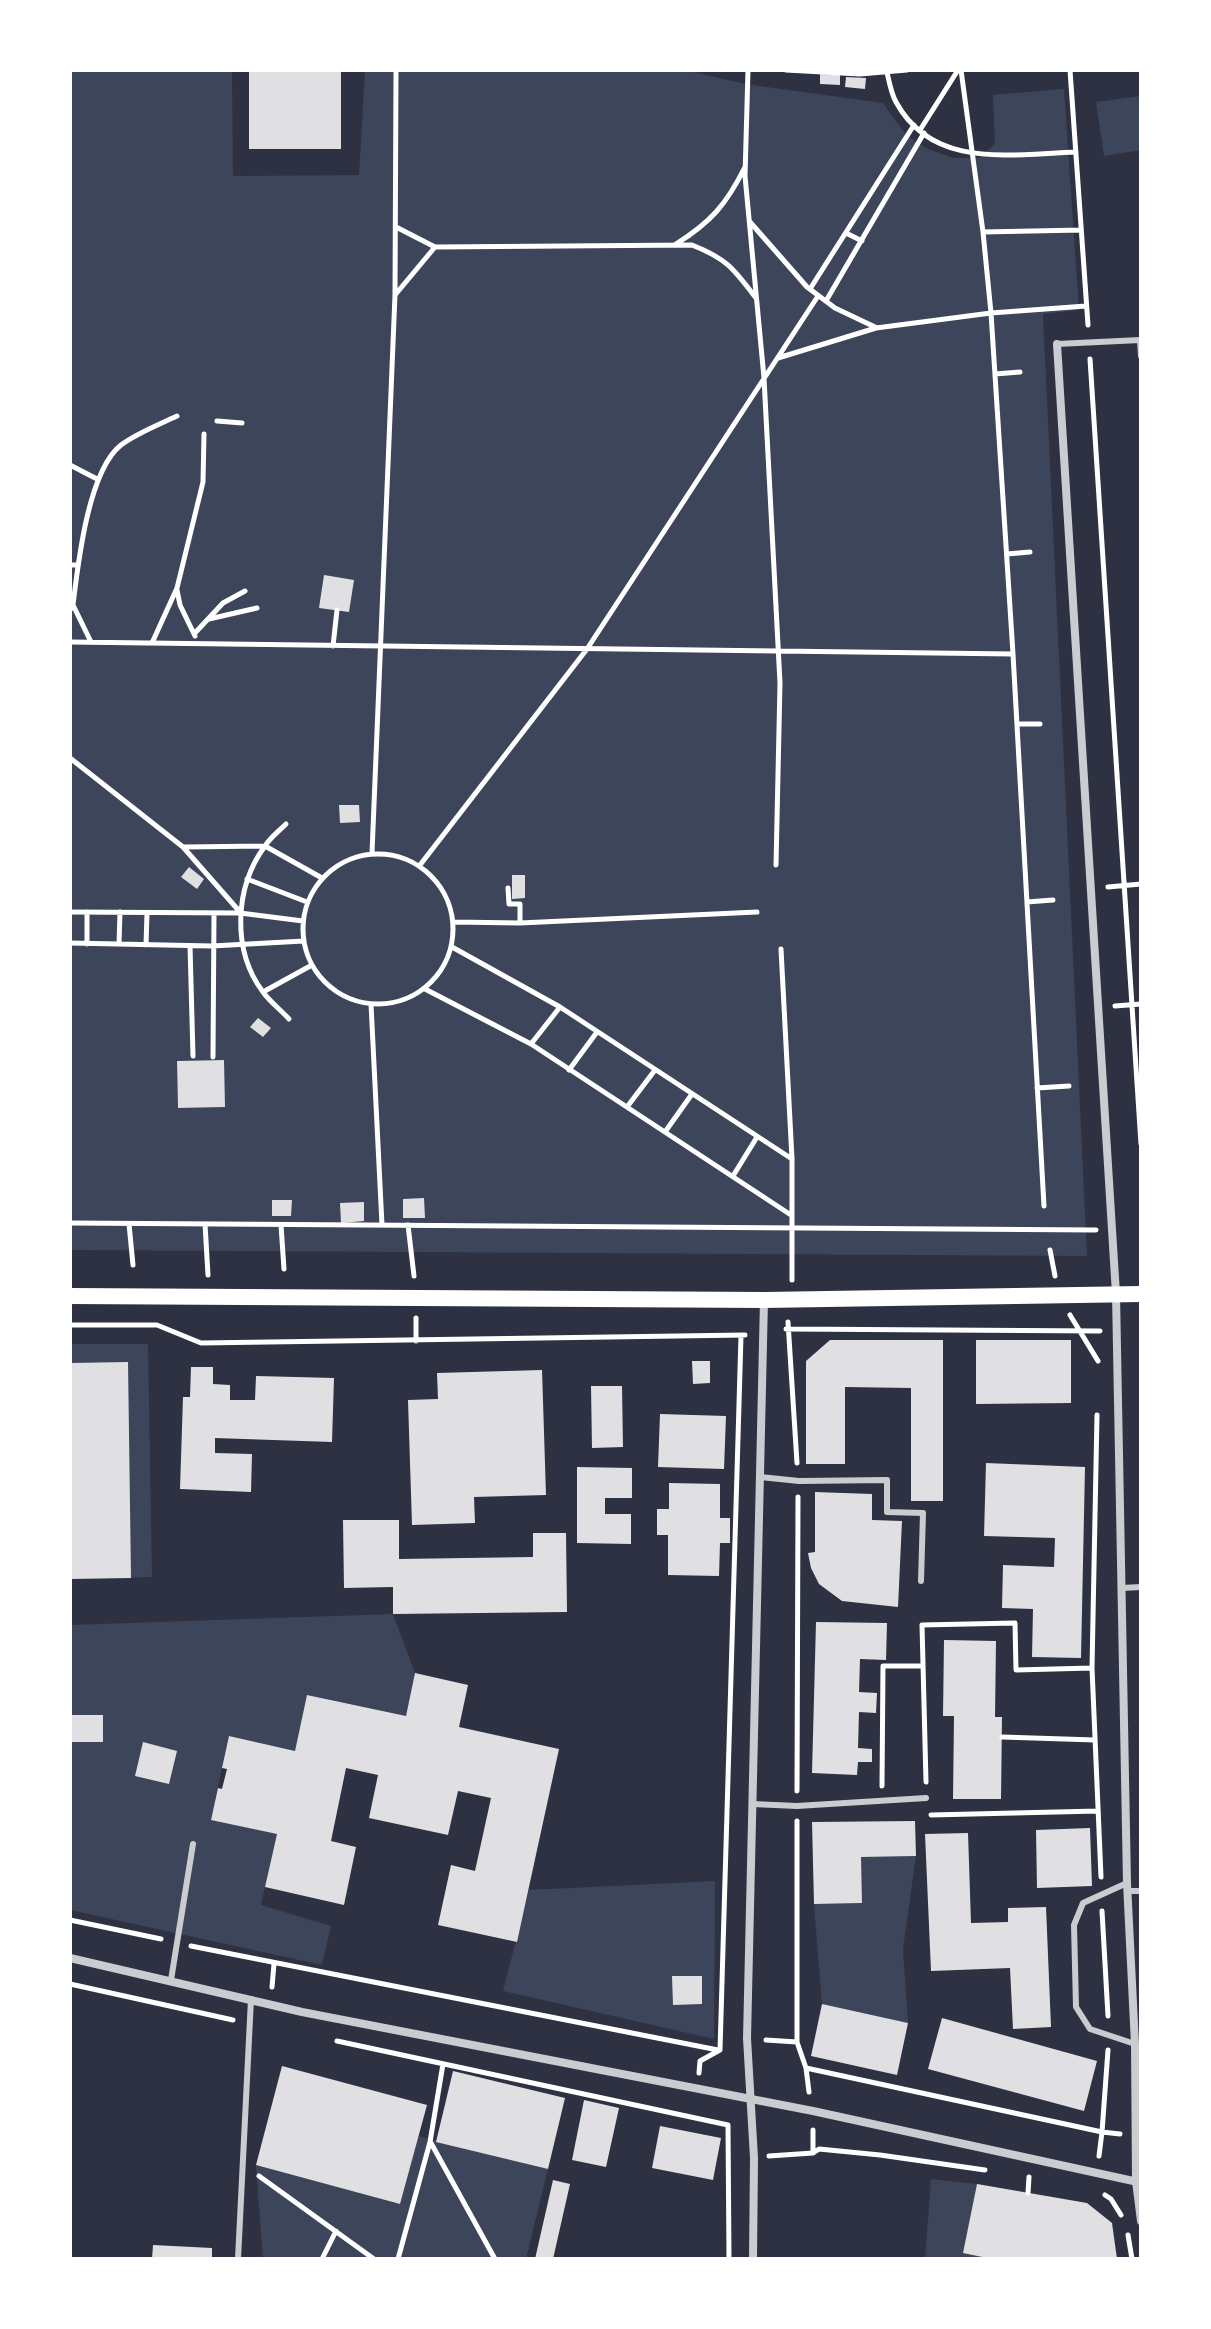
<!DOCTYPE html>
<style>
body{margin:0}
#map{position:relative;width:1211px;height:2329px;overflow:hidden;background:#2d3142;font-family:Rubik,sans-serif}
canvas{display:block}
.frame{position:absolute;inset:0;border:72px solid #fff;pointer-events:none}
</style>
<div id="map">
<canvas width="1211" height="2329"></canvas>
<div class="frame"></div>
</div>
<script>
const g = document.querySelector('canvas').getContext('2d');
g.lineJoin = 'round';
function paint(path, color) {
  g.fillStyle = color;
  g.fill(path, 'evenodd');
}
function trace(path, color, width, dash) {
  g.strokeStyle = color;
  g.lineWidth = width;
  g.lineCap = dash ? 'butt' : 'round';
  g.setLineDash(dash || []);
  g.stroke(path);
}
paint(new Path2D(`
 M 70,70 L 232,70 L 233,176 L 359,175 L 365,70 L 685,70 L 745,84 L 883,103 L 907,136 L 928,149 L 953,158 L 979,158 L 995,144 L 993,95 L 1064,89 L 1079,310 L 1043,314 L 1087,1256 L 70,1250 ZM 223,1060 L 224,1107 L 178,1108 L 177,1061 Z
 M 1141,96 L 1141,150 L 1104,156 L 1096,102 Z
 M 70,1344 L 148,1344 L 152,1577 L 70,1579 Z
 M 393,1614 L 415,1673 L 406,1716 L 308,1695 L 295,1751 L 229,1736 L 211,1819 L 277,1834 L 261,1905 L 331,1926 L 322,1965 L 70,1910 L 70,1625 Z
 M 916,1856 L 903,1949 L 908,2023 L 822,2004 L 814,1904 L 861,1903 L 861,1857 Z
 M 715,1881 L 714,2039 L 503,1991 L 529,1890 Z
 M 418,2136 L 548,2169 L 526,2259 L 263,2259 L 256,2165 L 400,2204 Z
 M 931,2179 L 977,2184 L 964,2252 L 992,2259 L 925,2259 Z`), '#3c4559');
paint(new Path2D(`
 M 249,70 L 341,70 L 341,149 L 249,149 Z
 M 820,74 L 840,75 L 840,85 L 820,84 Z
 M 846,77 L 866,78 L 865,89 L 845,87 Z
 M 324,575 L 354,580 L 349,612 L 319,608 Z
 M 339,805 L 359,805 L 360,822 L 340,823 Z
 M 189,867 L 204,879 L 197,889 L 181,877 Z
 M 512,875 L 525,875 L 525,898 L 512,899 Z
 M 258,1018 L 271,1028 L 263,1037 L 250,1027 Z
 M 224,1060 L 225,1107 L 178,1108 L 177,1061 Z
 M 424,1198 L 425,1218 L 403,1218 L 403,1199 Z
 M 272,1200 L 292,1200 L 291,1216 L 272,1216 Z
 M 364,1202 L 364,1221 L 341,1223 L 340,1203 Z
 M 830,1340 L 943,1340 L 943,1501 L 911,1501 L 911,1388 L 845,1387 L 845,1464 L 806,1464 L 806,1361 Z
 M 976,1340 L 1071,1340 L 1071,1403 L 976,1404 Z
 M 692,1361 L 710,1361 L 710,1383 L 693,1384 Z
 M 128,1362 L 131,1578 L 70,1579 L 70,1363 Z
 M 191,1367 L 213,1367 L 213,1384 L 230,1385 L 230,1400 L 255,1400 L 256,1376 L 334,1378 L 332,1442 L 215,1438 L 215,1453 L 252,1454 L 251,1492 L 180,1489 L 183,1397 L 190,1397 Z
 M 542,1370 L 546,1495 L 474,1497 L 475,1523 L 412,1525 L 408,1400 L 438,1399 L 437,1373 Z
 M 591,1386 L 622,1386 L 623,1447 L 592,1448 Z
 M 660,1414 L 726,1416 L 724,1469 L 658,1467 Z
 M 986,1463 L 1085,1467 L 1081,1658 L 1032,1657 L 1033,1609 L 1002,1608 L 1003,1565 L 1054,1567 L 1055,1538 L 984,1536 Z
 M 577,1467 L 632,1468 L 632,1498 L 605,1498 L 605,1514 L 631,1514 L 631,1544 L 577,1543 Z
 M 669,1483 L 720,1484 L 720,1518 L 730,1518 L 730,1543 L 720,1543 L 719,1576 L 668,1575 L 668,1535 L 657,1535 L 657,1509 L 669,1509 Z
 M 815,1492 L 872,1494 L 872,1520 L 902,1521 L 898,1607 L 842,1601 L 819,1584 L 811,1568 L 808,1553 L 815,1552 Z
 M 343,1520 L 399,1520 L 399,1559 L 533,1557 L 533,1533 L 566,1533 L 567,1612 L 393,1614 L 393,1587 L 344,1588 Z
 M 816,1622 L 887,1623 L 886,1660 L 860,1659 L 859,1692 L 877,1693 L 876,1713 L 859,1712 L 858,1748 L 872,1749 L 872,1762 L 858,1762 L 857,1775 L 812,1773 Z
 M 944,1640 L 996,1641 L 995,1717 L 1002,1717 L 1001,1799 L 953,1799 L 954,1716 L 943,1716 Z
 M 415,1673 L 468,1685 L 459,1727 L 559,1749 L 517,1942 L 438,1925 L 451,1865 L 475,1871 L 491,1798 L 458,1791 L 448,1835 L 369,1818 L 378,1775 L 346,1768 L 331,1841 L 356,1847 L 344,1905 L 265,1887 L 277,1834 L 211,1820 L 218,1788 L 222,1789 L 227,1769 L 222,1768 L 229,1736 L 295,1751 L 307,1695 L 406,1716 Z
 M 70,1715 L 103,1715 L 103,1742 L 70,1742 Z
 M 143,1742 L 177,1751 L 169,1784 L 135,1776 Z
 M 915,1821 L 916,1856 L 861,1857 L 862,1903 L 814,1904 L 812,1822 Z
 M 1090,1828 L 1092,1886 L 1037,1888 L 1036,1830 Z
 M 968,1833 L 971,1923 L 1008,1922 L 1008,1908 L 1046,1907 L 1051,2027 L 1013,2029 L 1010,1968 L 931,1971 L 925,1834 Z
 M 672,1976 L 702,1976 L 702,2004 L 673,2005 Z
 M 822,2004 L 908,2023 L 897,2075 L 811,2056 Z
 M 942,2018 L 1097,2061 L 1084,2111 L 928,2069 Z
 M 282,2066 L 427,2105 L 400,2204 L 256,2165 Z
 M 453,2071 L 565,2098 L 548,2169 L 436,2142 Z
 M 584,2100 L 619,2108 L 606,2167 L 572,2160 Z
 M 660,2126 L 721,2138 L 713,2180 L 652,2168 Z
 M 553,2180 L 570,2184 L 553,2259 L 535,2259 Z
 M 977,2184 L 1087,2203 L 1112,2223 L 1117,2259 L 992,2259 L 963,2253 Z
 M 153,2245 L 212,2248 L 212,2259 L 152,2259 Z`), '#e0e0e3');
trace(new Path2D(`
 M 748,70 L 745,176 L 764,378 L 780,683 L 776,865
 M 786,70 L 860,74 L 907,70
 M 961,70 L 983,232 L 991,313 L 1013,654 L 1044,1206
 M 1070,70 L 1088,325
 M 887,72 C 889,81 891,93 896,102 C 933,170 1011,154 1076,152
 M 920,130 L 958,70
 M 750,222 L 807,287 L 835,308 L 875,327
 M 396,227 L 435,247 L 692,245 C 727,259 733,268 756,298
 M 983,232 L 1081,230
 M 846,233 L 862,241
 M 676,244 C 711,222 726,205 745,167
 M 810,289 L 914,125
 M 395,295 L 435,247
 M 826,301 L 924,133
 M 778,358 L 876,328 L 991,313 L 1086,306
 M 1090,359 L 1141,1144
 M 995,374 L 1020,372
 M 217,421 L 242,423
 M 70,465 L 97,479
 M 1007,554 L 1030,552
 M 70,565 L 78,565
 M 177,590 L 180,605 L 195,636
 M 73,605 L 91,642
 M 70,610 L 73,605 C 78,564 88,471 121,445 C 137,433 158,425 177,416
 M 209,619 L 257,608
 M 194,634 L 223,603 L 245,591
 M 70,642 L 1013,654
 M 152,643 L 177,588 L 203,482 L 204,434
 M 333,646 L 337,610
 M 1017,724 L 1040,724
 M 70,758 L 183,847 L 240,912
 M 286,824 C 279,831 270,838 265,846 C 234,888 232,951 263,992 C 270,1002 281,1010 289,1019
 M 184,847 L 265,846 L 322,878
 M 372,853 L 395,295 L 396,70
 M303 929a75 75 0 1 1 150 0a75 75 0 1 1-150 0Z
 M 420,865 L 587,649 L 818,296
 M 247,879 L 307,902
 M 1108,887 L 1141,884
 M 508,888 L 509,904 L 520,904 L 520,923
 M 1027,902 L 1053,900
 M 70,912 L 240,913 L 303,921
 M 454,922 L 520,923 L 757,912
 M 70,943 L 212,946 L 304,941
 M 87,944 L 87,912
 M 119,944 L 120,912
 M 146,945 L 147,913
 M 190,946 L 193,1056
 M 452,947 L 560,1007 L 792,1159
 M 781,949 L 792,1159 L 792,1280
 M 425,989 L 531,1044 L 791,1215
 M 263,992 L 312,965
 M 371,1004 L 382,1225
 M 1115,1006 L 1141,1004
 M 531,1044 L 560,1007
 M 213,1057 L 214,914
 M 569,1070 L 597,1032
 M 1037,1088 L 1069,1086
 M 627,1107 L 655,1070
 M 665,1132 L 692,1094
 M 733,1176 L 757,1137
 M 70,1223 L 1096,1230
 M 129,1224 L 133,1265
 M 205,1224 L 208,1275
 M 281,1225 L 284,1269
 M 408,1225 L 414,1276
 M 1050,1250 L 1055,1276
 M 1070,1315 L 1098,1361
 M 416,1318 L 416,1341
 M 788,1322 L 797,1463
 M 70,1325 L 157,1325 L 201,1343 L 745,1335
 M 786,1329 L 1100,1331
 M 1097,1415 L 1092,1668 L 1101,1877
 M 1002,1737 L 1095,1740
 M 926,1782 L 922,1625 L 1015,1623 L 1016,1670 L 1092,1668
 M 882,1786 L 883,1666 L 923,1666
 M 797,1791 L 798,1497
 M 931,1815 L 1098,1811
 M 797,1821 L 797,2042 L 806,2068 L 1102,2132 L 1108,2050
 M 1102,1911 L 1108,2016
 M 70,1920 L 161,1939
 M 191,1946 L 718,2050
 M 70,1984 L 233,2020
 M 272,1987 L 274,1964
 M 766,2040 L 797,2042
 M 337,2041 L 728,2125 L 729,2259
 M 806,2068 L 809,2092
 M 699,2073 L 700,2061 L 720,2050 L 741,1336
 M 813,2130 L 813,2153
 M 431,2143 L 495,2259
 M 769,2156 L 813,2153 L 819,2149 L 880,2155 L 985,2170
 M 1099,2156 L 1102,2132 L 1120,2134
 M 259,2176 L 374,2259
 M 1028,2193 L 1029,2177
 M 1105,2195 L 1111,2199 L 1121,2215
 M 1128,2235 L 1132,2259
 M 322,2259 L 336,2231
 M 398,2259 L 430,2142 L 443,2064`), '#fff', 5);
trace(new Path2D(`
 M 1057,344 L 1140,340 L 1141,356
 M 760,1477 L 799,1481 L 887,1480 L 887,1512 L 923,1513 L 921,1581
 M 1122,1588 L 1141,1587
 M 752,1804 L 797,1806 L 926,1798
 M 1127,1883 L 1083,1903 L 1074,1925 L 1076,2007 L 1090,2029 L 1135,2044
 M 1128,1891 L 1141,1891
 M 171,1980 L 193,1844
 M 238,2259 L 251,1999`), '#caccd0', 6);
trace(new Path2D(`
 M 1057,344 L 1116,1294 L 1127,1883 L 1135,2044 L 1136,2181 L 1141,2221
 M 70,1958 L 302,2012 L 813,2111 L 1138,2182
 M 753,2259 L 754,2158 L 747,2038 L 764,1300`), '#caccd0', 8);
trace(new Path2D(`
 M 70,1296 L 764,1300 L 1141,1294`), '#fff', 16);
</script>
